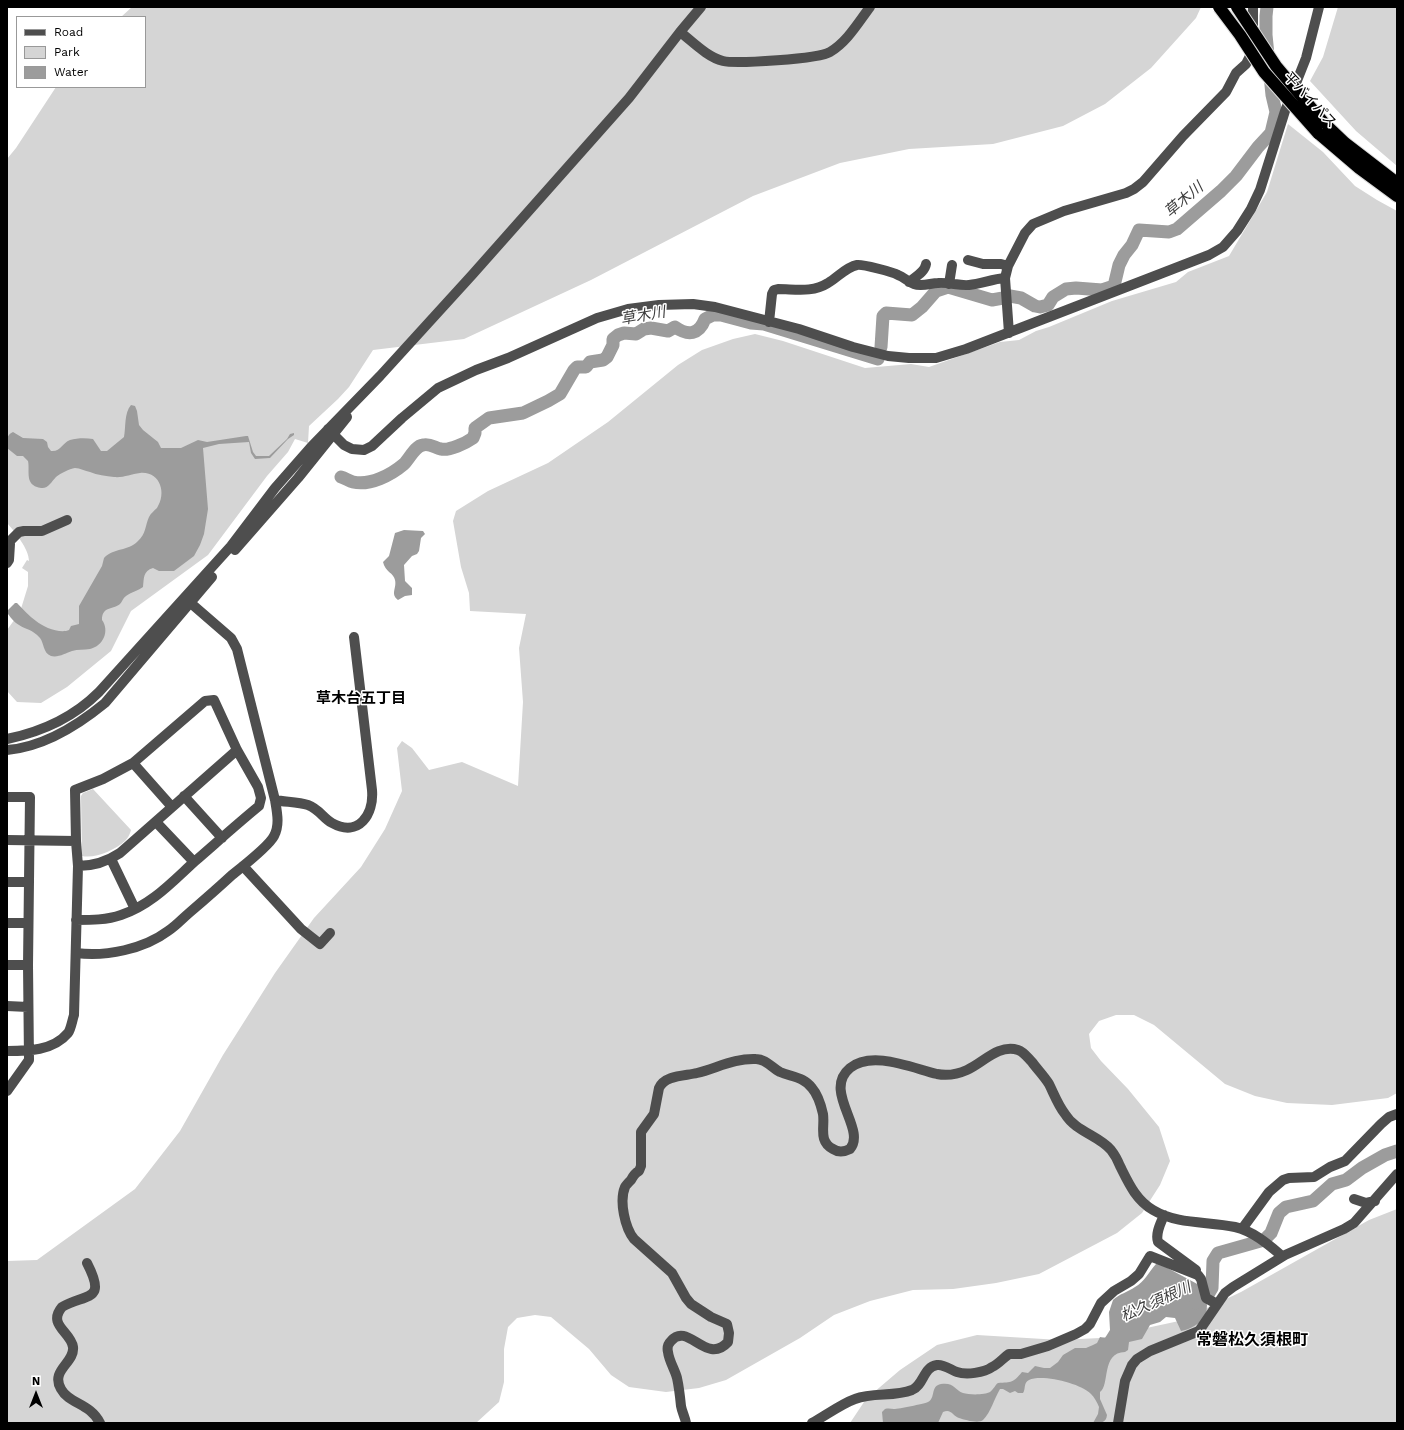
<!DOCTYPE html>
<meta charset="utf-8">
<style>
body{margin:0}
#map{position:relative;width:1404px;height:1430px;overflow:hidden;background:#fff;font-family:"Work Sans",sans-serif}
canvas{display:block}
.frame{position:absolute;inset:0;border:8px solid #000;pointer-events:none}
.legend{position:absolute;left:16px;top:16px;width:130px;height:72px;box-sizing:border-box;background:#fff;border:1px solid #999;margin:0;padding:5px 7px;list-style:none;font-size:12px;color:#000}
.legend li{display:flex;align-items:center;gap:8px;height:20px}
.legend b{width:20px;border:1px solid #999}
.north{position:absolute;left:16px;top:1374px;width:40px;height:40px;-webkit-text-stroke:3px #fff;paint-order:stroke;rotate:0deg;font-size:11px;font-weight:700;line-height:16px;text-align:center;color:#000}
.north::after{content:'';display:block;margin:auto;width:14px;height:18px;background:#000;clip-path:polygon(50% 0,100% 100%,50% 72%,0 100%)}
</style>
<div id="map">
<canvas width="1404" height="1430"></canvas>
<div class="frame"></div>
<ul class="legend">
<li><b style="height:5px;background:#4e4e4e"></b>Road</li>
<li><b style="height:11px;background:#d5d5d5"></b>Park</li>
<li><b style="height:11px;background:#9c9c9c"></b>Water</li>
</ul>
<div class="north">N</div>
</div>
<script>
const g = document.querySelector('canvas').getContext('2d');
g.lineJoin = 'round';
function paint(path, color) {
  g.fillStyle = color;
  g.fill(path, 'evenodd');
}
function trace(path, color, width, dash) {
  g.strokeStyle = color;
  g.lineWidth = width;
  g.lineCap = dash ? 'butt' : 'round';
  g.setLineDash(dash || []);
  g.stroke(path);
}
function write(font, color, halo, rows, align = 'center') {
  g.font = font + ' "Work Sans","Noto Sans JP",sans-serif';
  g.lineWidth = 3;
  g.setLineDash([]);
  g.textBaseline = 'middle';
  g.strokeStyle = halo;
  g.fillStyle = color;
  for (const [text, x, y, turn = 0] of rows) {
    g.save();
    g.translate(x, y);
    g.rotate((+turn || 0) * Math.PI / 180);
    g.textAlign = isNaN(turn) ? turn : align;
    if (halo) g.strokeText(text, 0, 0);
    g.fillText(text, 0, 0);
    g.restore();
  }
}
paint(new Path2D(`
 M 132,7 L 1201,7 L 1196,18 L 1151,68 L 1105,104 L 1063,126 L 993,144 L 909,149 L 840,163 L 753,196 L 591,280 L 464,339 L 373,350 L 349,387 L 338,399 L 309,426 L 308,443 L 295,439 L 288,452 L 267,476 L 208,555 L 131,611 L 111,651 L 67,687 L 41,703 L 17,702 L 7,691 L 7,630 L 20,612 L 28,586 L 28,572 L 22,568 L 27,560 L 29,561 C 29,549 15,532 7,523 L 7,159 L 16,148 L 56,87 L 145,87 L 145,17 L 121,17 Z
 M 1338,7 L 1397,7 L 1397,166 L 1356,131 L 1310,81 L 1323,57 Z
 M 1288,124 L 1323,152 L 1355,186 L 1377,200 L 1397,211 L 1397,1093 L 1388,1098 L 1332,1105 L 1287,1103 L 1255,1096 L 1225,1084 L 1154,1025 L 1134,1015 L 1116,1015 L 1099,1021 L 1089,1034 L 1091,1048 L 1101,1061 L 1128,1089 L 1159,1127 L 1170,1161 L 1160,1185 L 1142,1213 L 1117,1233 L 1039,1274 L 996,1283 L 953,1289 L 913,1290 L 870,1301 L 834,1315 L 800,1338 L 726,1380 L 699,1388 L 666,1392 L 629,1387 L 611,1375 L 589,1349 L 551,1317 L 535,1315 L 517,1318 L 508,1327 L 504,1349 L 504,1382 L 499,1402 L 476,1423 L 7,1423 L 7,1261 L 37,1260 L 135,1189 L 180,1131 L 223,1055 L 275,973 L 314,918 L 361,867 L 385,829 L 402,791 L 397,748 L 402,741 L 412,748 L 429,770 L 462,762 L 518,786 L 523,702 L 519,648 L 526,614 L 470,611 L 469,593 L 461,567 L 453,521 L 456,511 L 488,491 L 548,463 L 608,422 L 678,365 L 702,350 L 733,339 L 755,334 L 783,341 L 865,368 L 911,364 L 929,367 L 1000,342 L 1019,340 L 1036,331 L 1049,327 L 1112,301 L 1176,282 L 1188,272 L 1229,256 L 1267,192 Z
 M 93,789 L 131,830 C 130,834 128,838 125,841 C 115,850 95,859 82,856 L 81,796 L 83,793 Z
 M 1397,1209 L 1397,1423 L 850,1423 L 866,1399 L 900,1370 L 937,1345 L 977,1335 L 1060,1340 L 1100,1338 L 1179,1321 L 1241,1292 L 1369,1220 Z`), '#d5d5d5');
paint(new Path2D(`
 M 131,405 L 135,406 L 137,411 L 139,425 L 143,430 L 158,442 L 161,448 L 181,448 L 198,440 L 207,442 L 246,436 L 248,436 L 253,452 L 256,456 L 269,456 L 287,439 L 290,434 L 294,433 L 294,435 L 288,439 L 270,458 L 255,459 L 251,453 L 249,442 L 219,444 L 203,448 L 208,509 L 204,534 L 200,545 L 194,556 L 174,571 L 159,571 L 153,568 C 143,571 144,578 143,587 C 138,591 131,592 126,596 C 123,598 122,602 120,604 C 113,610 102,606 102,620 C 110,631 103,646 90,649 C 84,650 78,649 72,651 C 66,653 58,658 51,656 C 43,653 44,643 40,638 C 32,629 27,630 19,625 C 15,623 11,618 8,614 L 8,610 L 15,603 L 17,603 C 23,609 29,616 36,621 C 43,627 60,634 69,630 L 71,626 L 79,624 L 79,606 L 102,566 L 104,558 C 115,547 127,552 138,541 C 146,534 145,526 149,517 C 151,513 154,511 157,508 C 167,493 160,471 140,473 C 131,474 123,478 114,477 C 106,476 97,475 90,472 C 85,471 80,468 75,468 C 69,469 61,473 56,477 C 50,483 48,491 37,487 C 25,483 30,470 28,461 L 23,456 L 17,456 L 7,448 C 7,441 6,435 13,432 L 23,438 L 43,439 L 47,442 L 48,447 L 51,451 C 61,452 62,443 70,440 C 77,438 86,438 93,439 L 101,451 L 107,451 L 124,437 C 126,427 124,413 131,405 Z
 M 404,530 L 423,531 L 425,534 L 421,538 L 419,551 L 417,554 L 412,556 L 404,565 L 405,581 L 412,588 L 412,595 L 405,596 L 398,600 C 390,594 397,588 395,580 C 394,573 385,572 383,562 L 389,556 L 395,533 Z
 M 1156,1264 L 1160,1264 L 1201,1286 L 1207,1305 L 1206,1318 C 1199,1323 1190,1330 1181,1331 L 1175,1318 L 1166,1317 L 1160,1322 L 1150,1325 L 1142,1339 L 1129,1342 L 1128,1350 L 1125,1352 C 1101,1352 1110,1386 1100,1392 L 1100,1399 L 1107,1415 C 1106,1423 1101,1423 1093,1423 L 1098,1414 L 1099,1407 C 1097,1402 1094,1397 1091,1394 C 1080,1383 1042,1374 1029,1380 C 1023,1383 1026,1389 1023,1393 L 1018,1393 L 1015,1391 L 1010,1393 L 1003,1389 L 1000,1389 C 994,1399 991,1412 983,1420 C 979,1424 965,1420 959,1418 C 953,1416 951,1408 943,1412 L 938,1423 L 883,1423 L 882,1412 L 885,1409 C 889,1408 891,1409 894,1409 C 899,1409 923,1404 928,1402 C 936,1398 930,1386 941,1384 C 954,1382 955,1390 963,1393 C 969,1395 985,1395 990,1392 C 994,1389 995,1385 998,1383 C 1012,1382 1013,1383 1022,1372 L 1028,1373 L 1035,1366 L 1044,1368 L 1050,1368 L 1058,1362 L 1063,1355 L 1075,1348 L 1086,1348 L 1093,1345 L 1097,1343 L 1100,1337 L 1105,1338 L 1110,1330 L 1109,1312 L 1113,1300 C 1119,1294 1128,1292 1135,1287 C 1144,1282 1149,1272 1156,1264 Z`), '#9c9c9c');
trace(new Path2D(`
 M 1010,296 L 1021,298 L 1035,306 L 1040,307 L 1048,305 L 1053,297 L 1066,289 L 1076,288 L 1102,290 L 1114,286 L 1119,265 L 1124,255 L 1132,245 L 1139,230 L 1169,232 L 1177,229 L 1221,191 L 1236,176 L 1258,147 L 1271,133 L 1276,112 L 1272,95 L 1266,35 L 1266,16 L 1267,7
 M 881,347 L 883,316 L 886,313 L 912,315 L 922,307 L 936,291 L 948,287 L 992,300 L 1003,298
 M 341,477 C 345,478 349,481 353,482 C 370,486 391,475 404,464 C 410,458 415,446 423,445 C 430,443 435,448 441,449 C 449,451 466,443 473,438 L 475,433 L 475,428 L 489,418 L 523,413 L 548,401 L 560,394 L 574,370 L 577,367 L 586,367 L 590,362 L 603,360 L 607,357 L 613,345 L 613,339 L 618,335 L 624,333 L 636,334 L 644,329 L 651,328 L 668,331 L 675,327 C 688,336 699,335 705,319 L 713,315 L 721,315 L 751,323 L 764,324 L 878,359
 M 1196,1303 L 1209,1293 L 1212,1288 L 1213,1261 L 1218,1253 L 1264,1240 L 1271,1233 L 1279,1213 L 1286,1207 L 1313,1201 L 1332,1184 L 1346,1180 L 1362,1168 L 1385,1155 L 1397,1151`), '#9c9c9c', 13);
const highway = new Path2D(`
 M 1324,123 L 1345,143 L 1397,183
 M 1318,133 L 1359,168 L 1397,196`);
trace(highway, '#dbdbdb', 14);
trace(new Path2D(`
 M 680,32 C 692,41 707,57 723,61 C 736,64 819,59 830,52 C 847,42 858,23 870,7
 M 968,260 L 983,264 L 1001,264 L 1008,266
 M 909,282 C 915,277 925,272 926,264
 M 949,284 L 952,265
 M 769,322 L 772,294 L 774,290 L 778,289 C 795,289 812,293 828,283 C 837,278 846,267 857,265 C 862,264 893,272 898,275 C 904,277 908,282 914,284 C 922,287 931,283 938,283 C 949,282 959,286 969,285 C 981,284 992,279 1005,278
 M 1009,333 L 1005,278 L 1008,266 L 1025,233 L 1033,224 L 1064,211 L 1126,193 L 1134,189 L 1143,182 L 1183,136 L 1226,92 L 1236,73 L 1246,64 L 1250,56 L 1253,34 L 1253,7
 M 328,429 L 344,445 L 352,449 L 364,450 L 372,446 L 402,418 L 438,388 L 476,370 L 508,358 L 597,318 L 628,309 L 659,305 L 693,304 L 715,307 L 799,329 L 853,347 L 888,356 L 909,358 L 936,358 L 966,349 L 1209,255 L 1223,247 L 1237,231 L 1251,209 L 1260,190 L 1285,111 L 1306,58 L 1319,7
 M 7,541 L 10,544 L 9,560 L 7,563
 M 9,542 L 19,532 L 24,531 L 42,531 L 67,520
 M 235,550 L 298,478 L 347,417
 M 7,739 C 41,732 74,717 99,692 L 231,546 L 275,488 L 311,447 L 380,376 L 472,275 L 629,98 L 680,32 L 701,7
 M 7,750 C 44,747 77,726 105,703 L 212,577
 M 133,763 L 172,807
 M 184,796 L 222,838
 M 7,797 L 30,797 L 28,965 L 29,1060 L 7,1091
 M 275,800 C 285,802 298,802 308,805 C 319,809 323,818 332,823 C 359,838 374,814 372,790 L 354,637
 M 156,822 L 194,862
 M 7,840 L 76,841 L 78,866 L 74,1015 C 72,1021 71,1029 68,1033 C 53,1051 28,1051 7,1051
 M 111,859 L 135,909
 M 78,866 C 93,866 108,861 120,853 L 237,750
 M 243,866 L 301,929 L 320,944 L 330,933
 M 7,882 L 29,882
 M 76,920 C 91,920 107,920 121,915 C 151,905 171,883 194,862 C 216,843 237,824 259,806 L 261,798 L 258,787 L 237,750 L 214,700 L 205,701 L 133,763 L 103,779 L 75,790 L 76,841
 M 7,923 L 28,923
 M 76,953 C 106,957 144,949 168,931 C 176,926 182,919 189,913 C 203,901 218,888 232,875 C 242,867 269,846 274,836 C 280,825 277,812 275,800 L 237,649 L 231,638 L 186,599
 M 7,965 L 28,965
 M 7,1006 L 28,1007
 M 1354,1199 L 1366,1203 L 1375,1201
 M 1164,1215 C 1161,1223 1155,1233 1158,1242 L 1196,1270
 M 1242,1229 L 1269,1192 L 1283,1180 L 1289,1178 L 1314,1177 L 1330,1167 L 1345,1161 L 1381,1124 L 1389,1117 L 1397,1114
 M 87,1263 C 107,1302 87,1293 62,1307 C 47,1325 71,1332 73,1347 C 75,1363 50,1370 61,1389 C 69,1404 90,1403 100,1423
 M 686,1423 C 685,1417 682,1412 681,1406 C 680,1396 679,1387 677,1378 C 675,1370 669,1361 668,1352 C 667,1348 668,1344 671,1341 C 688,1321 706,1366 728,1342 L 729,1333 L 727,1324 L 711,1317 L 691,1304 L 686,1298 L 672,1273 L 634,1239 C 625,1228 619,1201 625,1187 C 626,1185 629,1182 631,1180 C 633,1176 635,1173 639,1171 L 641,1166 L 641,1132 L 654,1114 L 659,1088 C 665,1075 685,1076 697,1073 C 717,1068 735,1058 756,1059 C 766,1059 772,1068 780,1072 C 792,1077 804,1077 812,1088 C 818,1095 821,1105 823,1114 C 825,1127 818,1141 833,1149 C 839,1153 844,1152 850,1149 C 867,1129 822,1091 850,1068 C 872,1050 912,1068 937,1074 C 947,1076 958,1074 967,1070 C 983,1063 998,1044 1018,1050 C 1024,1052 1027,1057 1032,1062 C 1037,1069 1044,1076 1049,1084 C 1054,1094 1058,1105 1065,1114 C 1076,1132 1098,1135 1111,1150 C 1115,1155 1118,1161 1120,1166 C 1129,1184 1136,1200 1153,1210 C 1178,1225 1208,1221 1235,1227 C 1253,1231 1269,1245 1282,1256
 M 812,1423 C 825,1416 841,1404 855,1399 C 873,1392 894,1397 912,1390 C 924,1385 923,1367 937,1365 C 944,1364 951,1370 957,1372 C 966,1375 984,1373 992,1367 C 999,1364 1003,1358 1009,1354 L 1021,1354 L 1048,1346 L 1076,1334 L 1085,1329 L 1090,1324 L 1101,1303 L 1114,1291 L 1131,1281 L 1139,1274 L 1150,1256 L 1198,1275 L 1201,1279 L 1206,1298 L 1217,1304
 M 1118,1423 L 1125,1381 L 1132,1365 L 1137,1359 L 1150,1351 L 1199,1331 L 1225,1293 L 1233,1287 L 1285,1255 L 1344,1229 L 1354,1223 L 1397,1174`), '#4e4e4e', 10);
trace(highway, '#000', 12);
const highwayBridge = new Path2D(`
 M 1219,7 L 1240,35 L 1264,72 L 1318,133
 M 1237,7 L 1276,66 L 1324,123`);
trace(highwayBridge, '#dbdbdb', 14, []);
trace(highwayBridge, '#000', 12);
write('14px', '#000', '#fff', [
 ["平バイパス",1310,100,47]
]);
write('italic 15px', '#3d3d3d', '#fff', [
 ["草木川",1184,200,-40],
 ["草木川",643,316,-10],
 ["松久須根川",1156,1302,-24]
]);
write('bold 15px', '#000', '#fff', [
 ["草木台五丁目",361,699]
]);
write('bold 16px', '#000', '#fff', [
 ["常磐松久須根町",1252,1340]
]);
</script>
